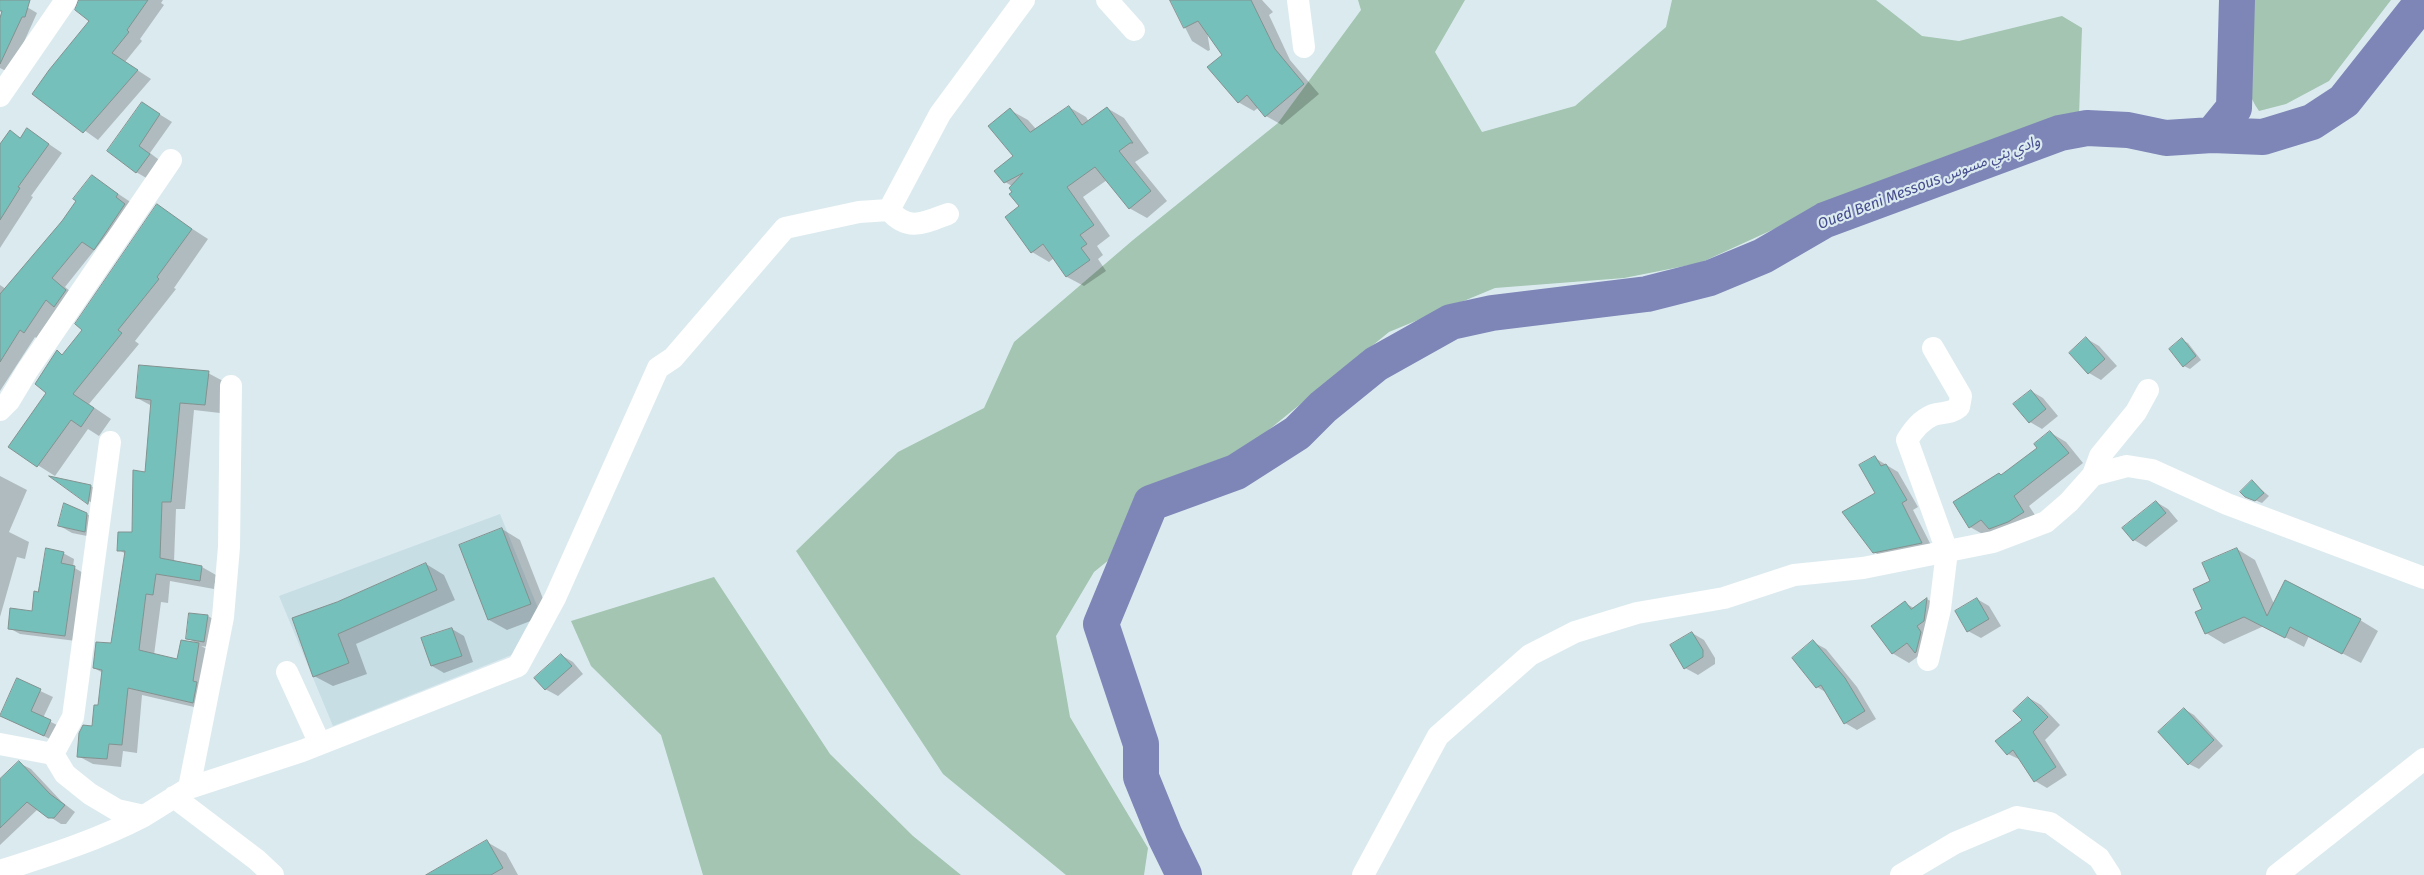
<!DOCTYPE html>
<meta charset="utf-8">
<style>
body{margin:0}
canvas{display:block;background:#dbeaef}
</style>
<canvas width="2424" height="875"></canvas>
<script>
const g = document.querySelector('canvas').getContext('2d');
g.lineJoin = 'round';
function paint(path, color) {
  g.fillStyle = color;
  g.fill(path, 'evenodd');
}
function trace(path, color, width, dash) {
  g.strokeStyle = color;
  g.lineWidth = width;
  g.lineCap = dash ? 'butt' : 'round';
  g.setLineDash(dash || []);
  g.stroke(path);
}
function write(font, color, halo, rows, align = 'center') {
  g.font = font + ' "Fira Sans","Noto Sans Arabic",sans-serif';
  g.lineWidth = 4.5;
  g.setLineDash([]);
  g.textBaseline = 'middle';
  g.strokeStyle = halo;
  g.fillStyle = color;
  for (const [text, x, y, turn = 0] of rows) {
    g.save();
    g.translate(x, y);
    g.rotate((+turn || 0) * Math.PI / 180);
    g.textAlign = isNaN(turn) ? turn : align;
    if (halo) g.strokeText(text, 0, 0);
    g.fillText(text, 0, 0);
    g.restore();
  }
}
paint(new Path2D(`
 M 500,514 L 538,608 L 514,654 L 333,726 L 279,596 Z`), '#c7dee5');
paint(new Path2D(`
 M 1358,0 L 1465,0 L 1435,52 L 1482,132 L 1575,106 L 1666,27 L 1672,0 L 1876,0 L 1922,36 L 1959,41 L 2062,16 L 2082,28 L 2079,116 L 1833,202 L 1700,263 L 1624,278 L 1495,288 L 1389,332 L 1094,572 L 1056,636 L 1070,717 L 1148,848 L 1144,875 L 1066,875 L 943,774 L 796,551 L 898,452 L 984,408 L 1014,342 L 1133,240 L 1278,123 L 1361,10 Z
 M 2243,0 L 2391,0 L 2329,81 L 2286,104 L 2259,111 C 2237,80 2242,36 2243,0 Z
 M 714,577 L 830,754 L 913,836 L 961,875 L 703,875 L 661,735 L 591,666 L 571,621 Z`), '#a3c5b1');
paint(new Path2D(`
 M 94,0 L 163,0 L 161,3 L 164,5 L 140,39 L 142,41 L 125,62 L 151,79 L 98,140 L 34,94 L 91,21 Z
 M 1177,0 L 1262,0 L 1273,12 L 1269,15 L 1290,60 L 1319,94 L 1282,125 L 1266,116 L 1259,107 L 1254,111 L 1238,102 L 1223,55 L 1207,31 L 1210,50 L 1208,51 L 1192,41 L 1172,2 Z
 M 27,7 L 37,13 L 10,73 L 0,68 L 0,15 Z
 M 143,104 L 172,122 L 150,153 L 162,162 L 148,179 L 136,172 Z
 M 1069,107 L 1086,117 L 1089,122 L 1107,108 L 1124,118 L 1149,153 L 1135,162 L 1167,201 L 1147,218 L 1129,208 L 1107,180 L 1083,197 L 1110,236 L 1097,246 L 1103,255 L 1098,259 L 1106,271 L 1084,286 L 1067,277 L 1054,258 L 1049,262 L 1032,252 L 1021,207 L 1012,186 L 1005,182 L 1015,156 L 1010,110 L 1028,120 L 1036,129 Z
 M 27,129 L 62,153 L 31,196 L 33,197 L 0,248 L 0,146 L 10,132 L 21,138 Z
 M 93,177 L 132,203 L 65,287 L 80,299 L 39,340 L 35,337 L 0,391 L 0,285 L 6,289 L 63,222 Z
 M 157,206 L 208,239 L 174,288 L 176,289 L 135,341 L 139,344 L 89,404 L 111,419 L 99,436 L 88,429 L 55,476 L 9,447 L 47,393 L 57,352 L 64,355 L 84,330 Z
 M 2087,339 L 2099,346 L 2117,366 L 2101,380 L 2089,373 Z
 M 2182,340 L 2188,343 L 2201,360 L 2190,369 L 2184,366 Z
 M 208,373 L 223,381 L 220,413 L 194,410 L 185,509 L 176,509 L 174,562 L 202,567 L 216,575 L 214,589 L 170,581 L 168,603 L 161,602 L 154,655 L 178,661 L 196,643 L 187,638 L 208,616 L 220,623 L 216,648 L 201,646 L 213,652 L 207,710 L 142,695 L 137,753 L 123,751 L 121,767 L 93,764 L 78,756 L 93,728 L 99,707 L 103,673 L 94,668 L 112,645 L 126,554 L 119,550 L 134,534 L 146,474 L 152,406 L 137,398 Z
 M 2031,391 L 2043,398 L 2058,416 L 2042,429 L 2030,422 Z
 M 2051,433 L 2066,442 L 2083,463 L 2029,506 L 2039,521 L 1986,536 L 1970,527 L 2002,476 L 2039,448 Z
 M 1875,458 L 1898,472 L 1918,507 L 1913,510 L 1933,549 L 1886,559 L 1874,552 L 1877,494 Z
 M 0,476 L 27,490 L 9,532 L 29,542 L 25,559 L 17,557 L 0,617 Z
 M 54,478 L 91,486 L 103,493 L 101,509 Z
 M 2252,482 L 2269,496 L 2262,503 L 2252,499 Z
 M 2156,502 L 2168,509 L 2178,521 L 2146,547 L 2134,540 Z
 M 87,514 L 99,522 L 97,538 L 72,533 L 60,526 Z
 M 502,529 L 520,540 L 549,614 L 507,630 L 489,620 Z
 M 2237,549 L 2255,560 L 2274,604 L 2360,620 L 2378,631 L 2361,663 L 2309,636 L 2304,647 L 2264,626 L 2224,644 L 2206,633 L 2203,610 L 2212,582 Z
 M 63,553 L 74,559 L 73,567 L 85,574 L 76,641 L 20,634 L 9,628 L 33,612 L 39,593 Z
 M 426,564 L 444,575 L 455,600 L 356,644 L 367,674 L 333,686 L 314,676 L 337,603 Z
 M 1927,599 L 1943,609 L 1920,655 L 1909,663 L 1892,653 L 1905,603 L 1914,608 Z
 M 1977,599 L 1989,606 L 2001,626 L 1981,638 L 1968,631 L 1956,611 Z
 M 452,629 L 464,636 L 473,662 L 444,673 L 432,666 Z
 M 1692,633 L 1704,640 L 1715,658 L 1715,664 L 1698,675 L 1685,668 Z
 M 1813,642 L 1826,649 L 1857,687 L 1876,719 L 1857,730 L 1845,723 L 1827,693 L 1817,687 L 1793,659 Z
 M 561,655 L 573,662 L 583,674 L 558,696 L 545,689 Z
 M 17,680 L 53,697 L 43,718 L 63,728 L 56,742 L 1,715 Z
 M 2029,698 L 2041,705 L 2060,725 L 2045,740 L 2067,775 L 2047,788 L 2035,781 L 2021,760 L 2008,754 L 2024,720 Z
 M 2184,709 L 2194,715 L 2223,746 L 2199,769 L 2189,764 Z
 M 19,763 L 31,769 L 62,802 L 75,812 L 66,824 L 61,824 L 38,809 L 0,845 L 0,782 Z
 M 487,842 L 506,853 L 518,875 L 435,875 Z`), '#0003');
trace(new Path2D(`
 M 2212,135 L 2263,137 L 2312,122 L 2344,101 L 2424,0
 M 1184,875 L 1165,836 L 1141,777 L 1141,744 L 1101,624 L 1151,503 L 1236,472 L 1297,433 L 1323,407 L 1376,364 L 1451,322 L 1492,313 L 1647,294 L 1710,278 L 1763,256 L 1825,220 L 2060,133 L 2087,128 L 2128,130 L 2166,138 L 2212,135 L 2234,108 L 2237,0`), '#7e86b8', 36);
const building = new Path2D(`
 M 0,0 L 30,0 L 25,17 L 22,17 L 0,64 L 0,18 L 2,11 L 0,11 Z
 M 79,0 L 148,0 L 127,30 L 129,32 L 112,53 L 138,70 L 83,133 L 32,94 L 49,70 L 89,21 L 75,10 Z
 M 1170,0 L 1251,0 L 1275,49 L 1304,84 L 1265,117 L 1247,95 L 1238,103 L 1207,67 L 1222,55 L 1198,21 L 1184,28 Z
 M 142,102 L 160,114 L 139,146 L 150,154 L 136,173 L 107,151 Z
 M 1069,106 L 1082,125 L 1107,107 L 1133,143 L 1130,143 L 1119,151 L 1151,191 L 1129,209 L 1095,167 L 1067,187 L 1094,225 L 1080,235 L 1087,244 L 1081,248 L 1090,260 L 1066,277 L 1043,244 L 1031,253 L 1005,217 L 1019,206 L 1009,194 L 1012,192 L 1009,188 L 1023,173 L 1004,183 L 994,171 L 1013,156 L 988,126 L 1010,108 L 1030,132 Z
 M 27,128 L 49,144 L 18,187 L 20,188 L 0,220 L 0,144 L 10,130 L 20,138 Z
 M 92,175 L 118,194 L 116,197 L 125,204 L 94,250 L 82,242 L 52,278 L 66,290 L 54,307 L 46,300 L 24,333 L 20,330 L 0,362 L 0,294 L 62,221 L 76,201 L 73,199 Z
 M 157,204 L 192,229 L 157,277 L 159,279 L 118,330 L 122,333 L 73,394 L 94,408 L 81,427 L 71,420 L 37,467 L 8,447 L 46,393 L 35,384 L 57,350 L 62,355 L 82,330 L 75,324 Z
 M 2086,337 L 2105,359 L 2088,374 L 2069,353 Z
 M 2182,338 L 2196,356 L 2183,367 L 2169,349 Z
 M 139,365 L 209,371 L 205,405 L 180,403 L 171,502 L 162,502 L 160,558 L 202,566 L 200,581 L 156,574 L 153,595 L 146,594 L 139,650 L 177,659 L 181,640 L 199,643 L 193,681 L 197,682 L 193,703 L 128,688 L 122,745 L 109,744 L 107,759 L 77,757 L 79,733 L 83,725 L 92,726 L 94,705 L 98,705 L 102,670 L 93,668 L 96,642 L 111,643 L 125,551 L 117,551 L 118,532 L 132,532 L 133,470 L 145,472 L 151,400 L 136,398 Z
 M 2031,390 L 2046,409 L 2029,423 L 2013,404 Z
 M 2050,431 L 2069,453 L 2014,496 L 2024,512 L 2008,522 L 1989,529 L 1981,520 L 1969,528 L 1953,502 L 1999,473 L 2001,475 L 2037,448 L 2034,444 Z
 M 1875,456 L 1881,466 L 1886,464 L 1907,500 L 1902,503 L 1922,543 L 1873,553 L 1842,512 L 1875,493 L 1859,465 Z
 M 49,476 L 91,485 L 88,504 Z
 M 2252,480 L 2264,493 L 2255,501 L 2245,497 L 2240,492 Z
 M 2156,501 L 2166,513 L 2133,541 L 2122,528 Z
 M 64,503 L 87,513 L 85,532 L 58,526 Z
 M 502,528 L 531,604 L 488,620 L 459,545 Z
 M 46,548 L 64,552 L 61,563 L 75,566 L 65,636 L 8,629 L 10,608 L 32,611 L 34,591 L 38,592 Z
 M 2237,548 L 2267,616 L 2285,580 L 2361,619 L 2342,654 L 2290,627 L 2285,638 L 2244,617 L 2205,634 L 2195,612 L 2202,609 L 2193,589 L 2210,581 L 2202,563 Z
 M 426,563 L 437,590 L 338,634 L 349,663 L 313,677 L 292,618 L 337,602 Z
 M 1927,598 L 1924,621 L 1917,626 L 1921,632 L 1916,652 L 1915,653 L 1907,643 L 1892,654 L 1871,626 L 1905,601 L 1911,609 Z
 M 1977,598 L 1989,619 L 1967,632 L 1955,611 Z
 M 189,613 L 208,615 L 204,642 L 186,639 Z
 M 452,628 L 462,656 L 431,666 L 421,638 Z
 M 1692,632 L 1703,650 L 1703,657 L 1684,669 L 1670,645 Z
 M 1813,640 L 1845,678 L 1865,711 L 1844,724 L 1821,685 L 1816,688 L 1792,658 Z
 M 561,654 L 572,666 L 545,690 L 534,678 Z
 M 17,678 L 41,689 L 31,711 L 51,720 L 44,736 L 0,716 Z
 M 2028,697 L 2048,717 L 2033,732 L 2056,767 L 2034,782 L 2013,750 L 2007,755 L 1995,741 L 2022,720 L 2013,711 Z
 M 2184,708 L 2214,740 L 2188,765 L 2158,732 Z
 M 19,761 L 50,794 L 65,805 L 54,818 L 48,818 L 27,802 L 0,828 L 0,779 Z
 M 487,840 L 503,868 L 491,875 L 426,875 Z`);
paint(building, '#75c0ba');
trace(building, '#839290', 1);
trace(new Path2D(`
 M 1107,0 L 1134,30
 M 1298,0 L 1304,47
 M 0,96 L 66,0
 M 889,210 L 940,114 L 1024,0
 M 889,210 C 908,232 924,223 948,214
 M 0,410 L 9,401 L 27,371 L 171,160
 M 2093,475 L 2100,456 L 2136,412 L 2148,390
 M 1928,660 L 1940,609 L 1947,551 L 1907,440 C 1914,429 1921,420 1933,415 C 1942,412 1951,414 1959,407 L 1961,396 L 1933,348
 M 287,672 L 320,744
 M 0,744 L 53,754 L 65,774 L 90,794 L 117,810 L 144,816 L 189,788 L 302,751 L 518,666 L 555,598 L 658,368 L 673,358 L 785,228 L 859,212 L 889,210
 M 53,754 L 73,717 L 110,442
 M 189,788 L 223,617 L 229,547 L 231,386
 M 174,797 L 257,860 L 273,875
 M 0,871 C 50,855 98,840 144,816
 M 1363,875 L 1438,736 L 1530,655 L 1575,632 L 1637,613 L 1724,598 L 1794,575 L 1863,568 L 1993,542 L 2046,522 L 2069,502 L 2093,475 L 2127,466 L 2152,470 L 2227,504 L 2424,578
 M 1901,875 L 1955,843 L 2017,817 L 2050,823 L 2099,858 L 2110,875
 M 2277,875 L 2424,759`), '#fff', 22);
write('italic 15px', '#454c8d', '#dbeaef', [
 ["Oued Beni Messous وادي بني مسوس",1929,183,-21]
]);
</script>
